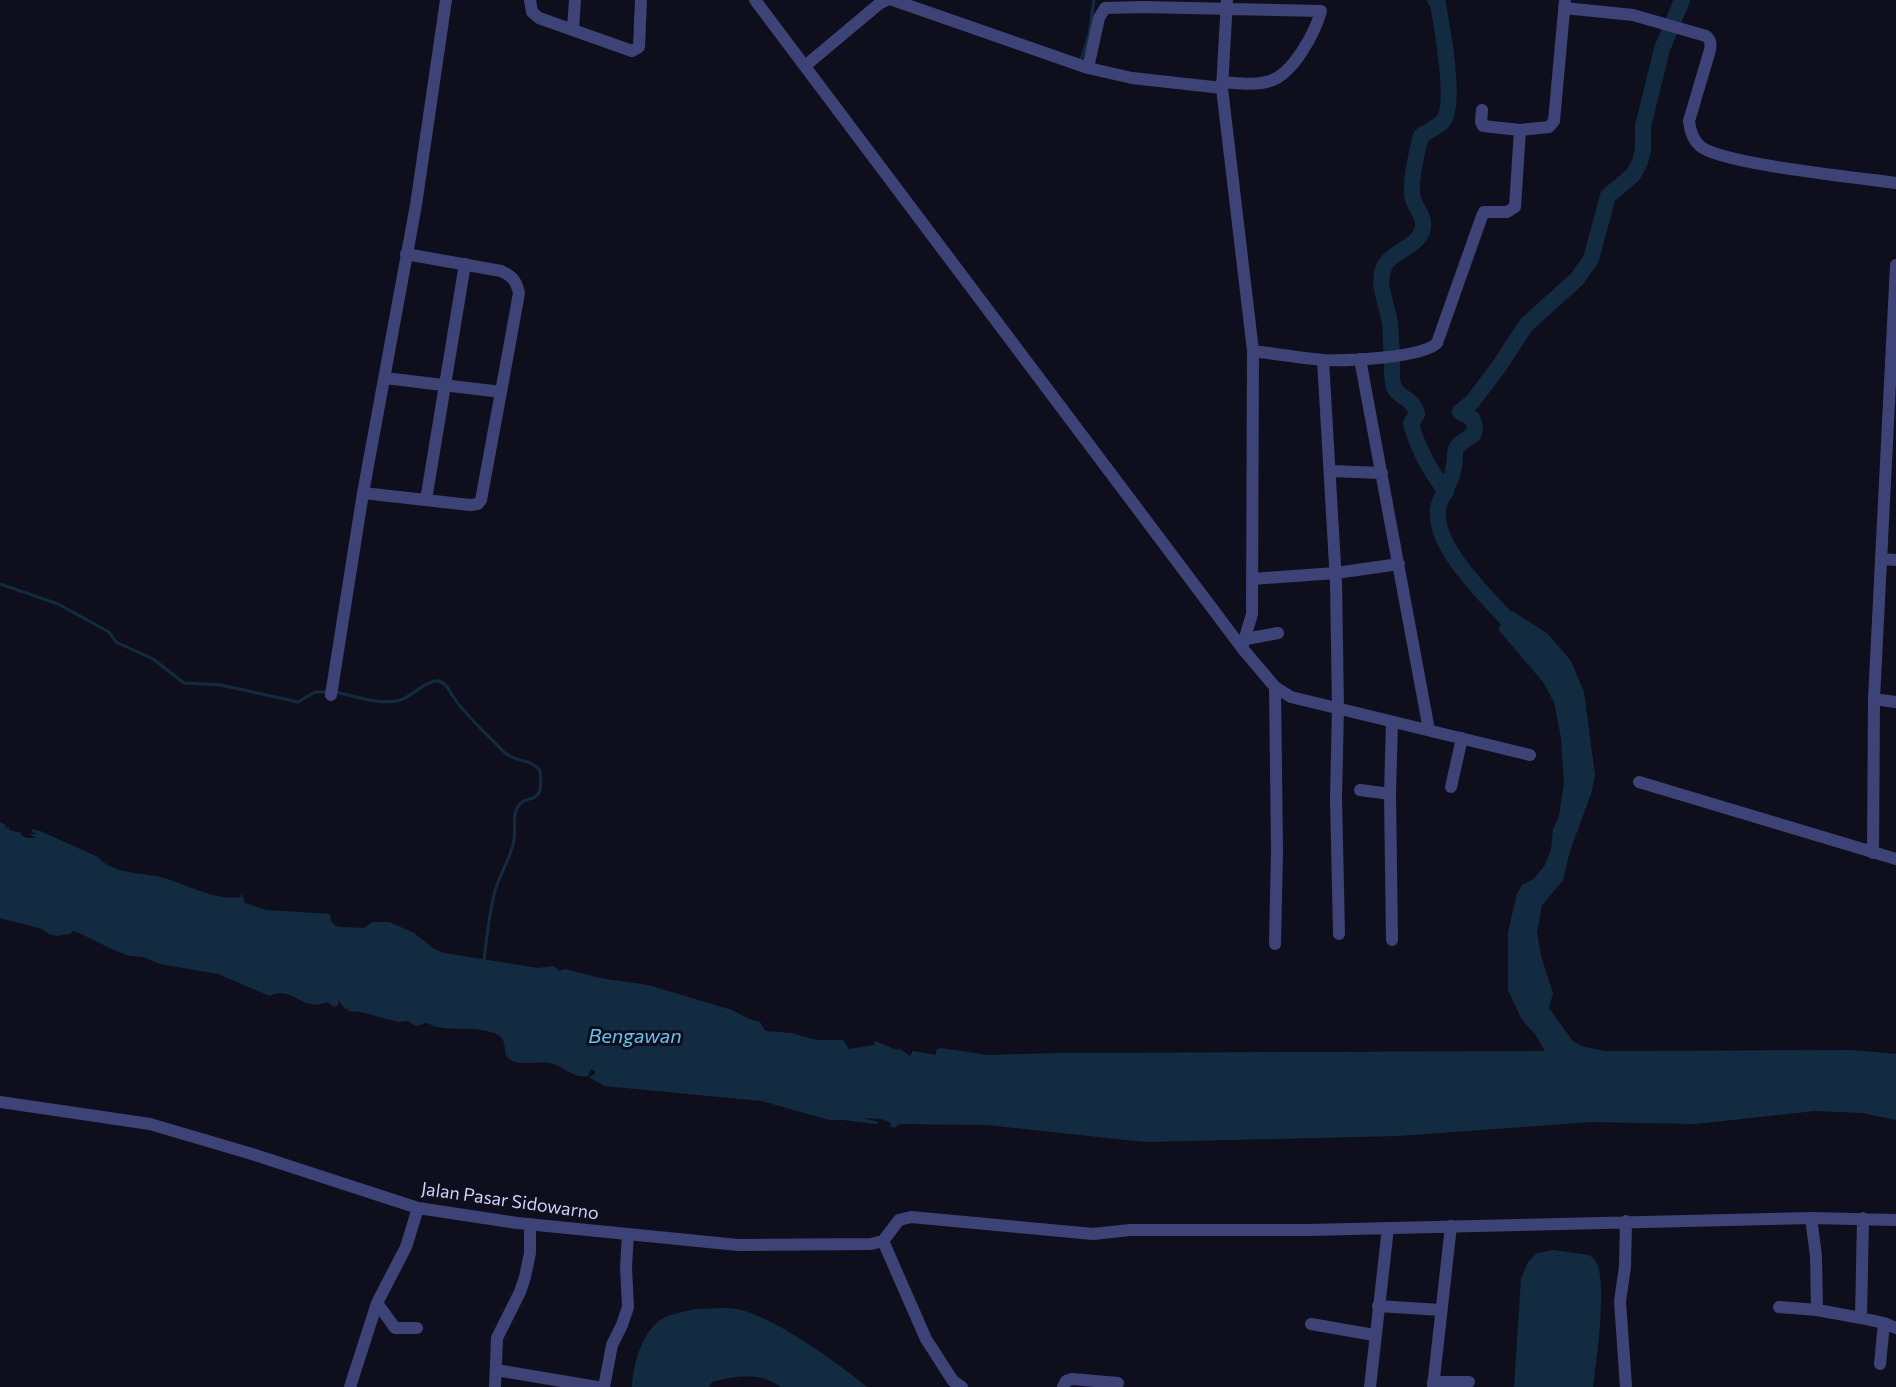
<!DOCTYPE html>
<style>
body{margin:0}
canvas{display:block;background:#0f0e1d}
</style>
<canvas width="1896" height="1387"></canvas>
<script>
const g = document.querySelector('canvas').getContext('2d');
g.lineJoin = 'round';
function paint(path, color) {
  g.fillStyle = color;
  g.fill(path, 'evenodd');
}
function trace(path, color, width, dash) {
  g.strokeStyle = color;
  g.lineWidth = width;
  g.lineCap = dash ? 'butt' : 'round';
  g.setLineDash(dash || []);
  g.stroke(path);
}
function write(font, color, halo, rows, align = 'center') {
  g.font = font + ' Commissioner,sans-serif';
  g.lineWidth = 6;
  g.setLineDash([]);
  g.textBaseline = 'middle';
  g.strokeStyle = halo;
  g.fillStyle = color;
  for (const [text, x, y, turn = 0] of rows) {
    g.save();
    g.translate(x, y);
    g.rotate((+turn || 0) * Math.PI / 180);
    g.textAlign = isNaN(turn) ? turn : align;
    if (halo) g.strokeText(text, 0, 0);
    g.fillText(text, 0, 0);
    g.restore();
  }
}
paint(new Path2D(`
 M 1512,611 L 1547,633 L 1571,661 L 1584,692 L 1595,775 L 1591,794 L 1570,851 L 1563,880 L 1542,905 L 1537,932 L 1541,956 L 1553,993 L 1549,1008 L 1572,1040 L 1581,1046 L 1605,1051 L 1851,1050 L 1896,1054 L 1896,1120 L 1862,1113 L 1815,1111 L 1695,1124 L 1592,1122 L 1398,1136 L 1145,1142 L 987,1125 L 900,1124 L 894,1128 L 890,1126 L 891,1123 L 881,1119 L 863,1118 L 878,1122 L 878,1124 L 876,1124 L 843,1120 L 829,1120 L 762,1101 L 604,1086 L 589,1077 L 595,1074 L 595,1071 L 591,1069 L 588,1076 C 573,1079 564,1066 550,1063 C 537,1060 519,1067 509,1059 C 501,1051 510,1039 494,1033 C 476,1026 456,1031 438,1027 C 434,1027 429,1023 425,1023 C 422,1024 419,1026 416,1026 L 408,1021 L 398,1022 L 361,1012 L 347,1011 L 348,1008 L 345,1009 L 338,1000 L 338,1005 L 334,1007 L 327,1002 C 302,1013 291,984 270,996 L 218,974 L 160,964 L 143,957 L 130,956 L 114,950 L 77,932 L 73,931 L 70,934 L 56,936 L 49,934 L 42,929 L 0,918 L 0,822 L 5,825 L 6,829 L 9,827 L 9,830 L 22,833 L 21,835 L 26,838 L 36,838 L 29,834 L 36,834 L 32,832 L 32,829 L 40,831 L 98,857 C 113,875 143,872 164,878 C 184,884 220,902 240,897 L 242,894 L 245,903 L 266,910 L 330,914 L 331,921 L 336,926 L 341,927 L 364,928 L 373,922 L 389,922 L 414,933 L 434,949 L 444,953 L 538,968 L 554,966 L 559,971 L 565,969 L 600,978 L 648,985 L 732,1010 L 747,1018 L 760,1022 L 765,1031 L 791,1033 L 817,1040 L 843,1040 L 849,1049 L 874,1045 L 875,1041 L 897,1050 L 900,1049 L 910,1056 L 913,1051 L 936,1055 L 936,1050 L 941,1048 L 988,1055 L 1059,1053 L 1545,1051 L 1535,1034 L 1522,1020 L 1508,990 L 1508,932 L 1517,894 L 1522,885 L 1534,879 L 1545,865 L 1551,850 L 1553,829 L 1559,816 L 1564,783 L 1561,738 L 1554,702 L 1543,682 L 1498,629 Z
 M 1553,1250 L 1589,1255 C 1594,1258 1598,1264 1599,1270 C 1605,1299 1597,1356 1593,1387 L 1514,1387 L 1521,1279 L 1528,1262 L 1537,1253 Z
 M 695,1309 C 709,1309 724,1307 737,1309 C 773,1316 838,1363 867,1387 L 781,1387 C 761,1372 735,1375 712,1382 L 709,1387 L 632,1387 C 633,1366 641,1335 659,1321 C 669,1314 683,1312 695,1309 Z`), '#132b41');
trace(new Path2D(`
 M 1080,63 L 1089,35 L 1094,0
 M 0,584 L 58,604 L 109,632 L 116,642 L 153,659 L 184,683 L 221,685 L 298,702 L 315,692 L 328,692
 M 335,692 C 356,696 382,707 403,699 C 412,695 431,678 439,681 C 447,683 450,693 454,698 C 466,716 489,736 504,752 C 515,763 532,758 540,771 C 545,810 525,791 517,808 C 512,817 516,829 514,840 C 511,858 500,873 495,891 C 489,913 487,937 484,960`), '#132b41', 3);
trace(new Path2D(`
 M 1435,0 L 1438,4 C 1442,28 1456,100 1444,120 C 1439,127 1427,131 1421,136 C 1417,150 1409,186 1413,199 C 1416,209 1425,216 1423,228 C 1419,247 1394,250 1385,265 C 1375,283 1388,306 1390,323 C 1391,334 1391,345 1392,355 C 1392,362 1391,381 1394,387 C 1400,400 1411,395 1417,414 L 1411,423 C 1418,450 1430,470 1446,492
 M 1523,634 L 1513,626 C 1489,598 1433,548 1438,509 C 1440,497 1449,486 1452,475 C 1460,447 1445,453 1474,434 L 1475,426 L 1472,418 L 1460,412 L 1472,402 L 1498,368 L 1526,325 L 1577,279 L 1591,259 L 1608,196 L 1633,175 L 1640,162 L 1643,150 L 1643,126 L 1662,49 L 1682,0`), '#132b41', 16);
trace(new Path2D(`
 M 530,0 L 532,12 L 539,18 L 632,51 L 639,47 L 641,0
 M 755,0 L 1242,648 L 1275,687 L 1291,697 L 1530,755
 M 893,0 L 1088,68 L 1132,78 L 1222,88
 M 1227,0 L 1222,88 L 1253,351 L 1252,614 L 1242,648
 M 1564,8 L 1633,15 L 1706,36 C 1711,40 1711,44 1710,50 L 1689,121 C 1690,130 1692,139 1700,146 C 1720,164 1861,178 1896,183
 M 573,29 L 575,0
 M 805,66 L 879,4 L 887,0
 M 1088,68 L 1099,18 L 1105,8 L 1143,7 L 1321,11 C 1315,33 1293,74 1270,81 C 1255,86 1238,83 1222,82
 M 1482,110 L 1481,122 L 1483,126 L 1520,130
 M 406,254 L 501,271 C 512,276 516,280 519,293 L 501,392
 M 1253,351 C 1276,354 1300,358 1323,360 C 1345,361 1423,358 1437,343 L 1482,216 L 1484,212 L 1507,212 L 1515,207 L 1520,130 L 1549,127 L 1554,121 L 1565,0
 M 1360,359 L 1429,730
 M 1323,360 L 1336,582 L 1338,708 L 1336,797 L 1339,934
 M 1330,471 L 1382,473
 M 363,493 L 470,505 L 478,504 L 481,500 L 501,392 L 385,378
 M 426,500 L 465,264
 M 1881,559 L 1896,560
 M 1252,579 L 1336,573 L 1399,564
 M 1246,639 L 1278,633
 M 1275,687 L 1277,851 L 1275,944
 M 331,695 L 363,493 L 416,205 L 446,0
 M 1874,699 L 1896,702
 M 1639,782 L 1896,859
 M 1451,787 L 1462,738
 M 1360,790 L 1390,794
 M 1873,853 L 1874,699 L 1896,265
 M 1392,940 L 1390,794 L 1392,722
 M 0,1102 L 150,1124 L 252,1154 L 418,1208 L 517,1223 L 738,1245 L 871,1244 L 883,1241
 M 1811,1218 L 1816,1256 L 1817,1310
 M 1863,1218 L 1861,1318 L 1884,1323 L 1896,1328
 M 1626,1221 L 1625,1267 L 1620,1301 L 1626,1387
 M 883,1241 L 899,1220 L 911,1217 L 1093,1234 L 1130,1230 L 1309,1230 L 1811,1218 L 1896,1220
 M 883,1241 L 926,1339 L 953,1381 L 962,1387
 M 377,1303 L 395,1328 L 417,1328
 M 1378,1306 L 1441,1310
 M 1779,1307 L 1817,1310 L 1861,1318
 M 1311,1324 L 1374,1335
 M 1880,1364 L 1884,1323
 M 496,1370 L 597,1387
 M 1433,1382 L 1469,1382
 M 350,1387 L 377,1303 L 406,1247 L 418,1208
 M 495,1387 L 497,1338 L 520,1292 L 525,1277 L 530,1253 L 530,1224
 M 604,1387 L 612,1345 L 622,1325 L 628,1307 L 626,1267 L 628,1234
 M 1063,1387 L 1066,1381 L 1072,1379 L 1118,1383
 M 1370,1387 L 1388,1228
 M 1433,1387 L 1451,1226`), '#3e4377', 12);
write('18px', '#cfcffa', '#0f0e1d', [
 ["Jalan Pasar Sidowarno",510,1201,8]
]);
write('italic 20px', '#68c1ef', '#0f0e1d', [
 ["Bengawan",635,1036]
]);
</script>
